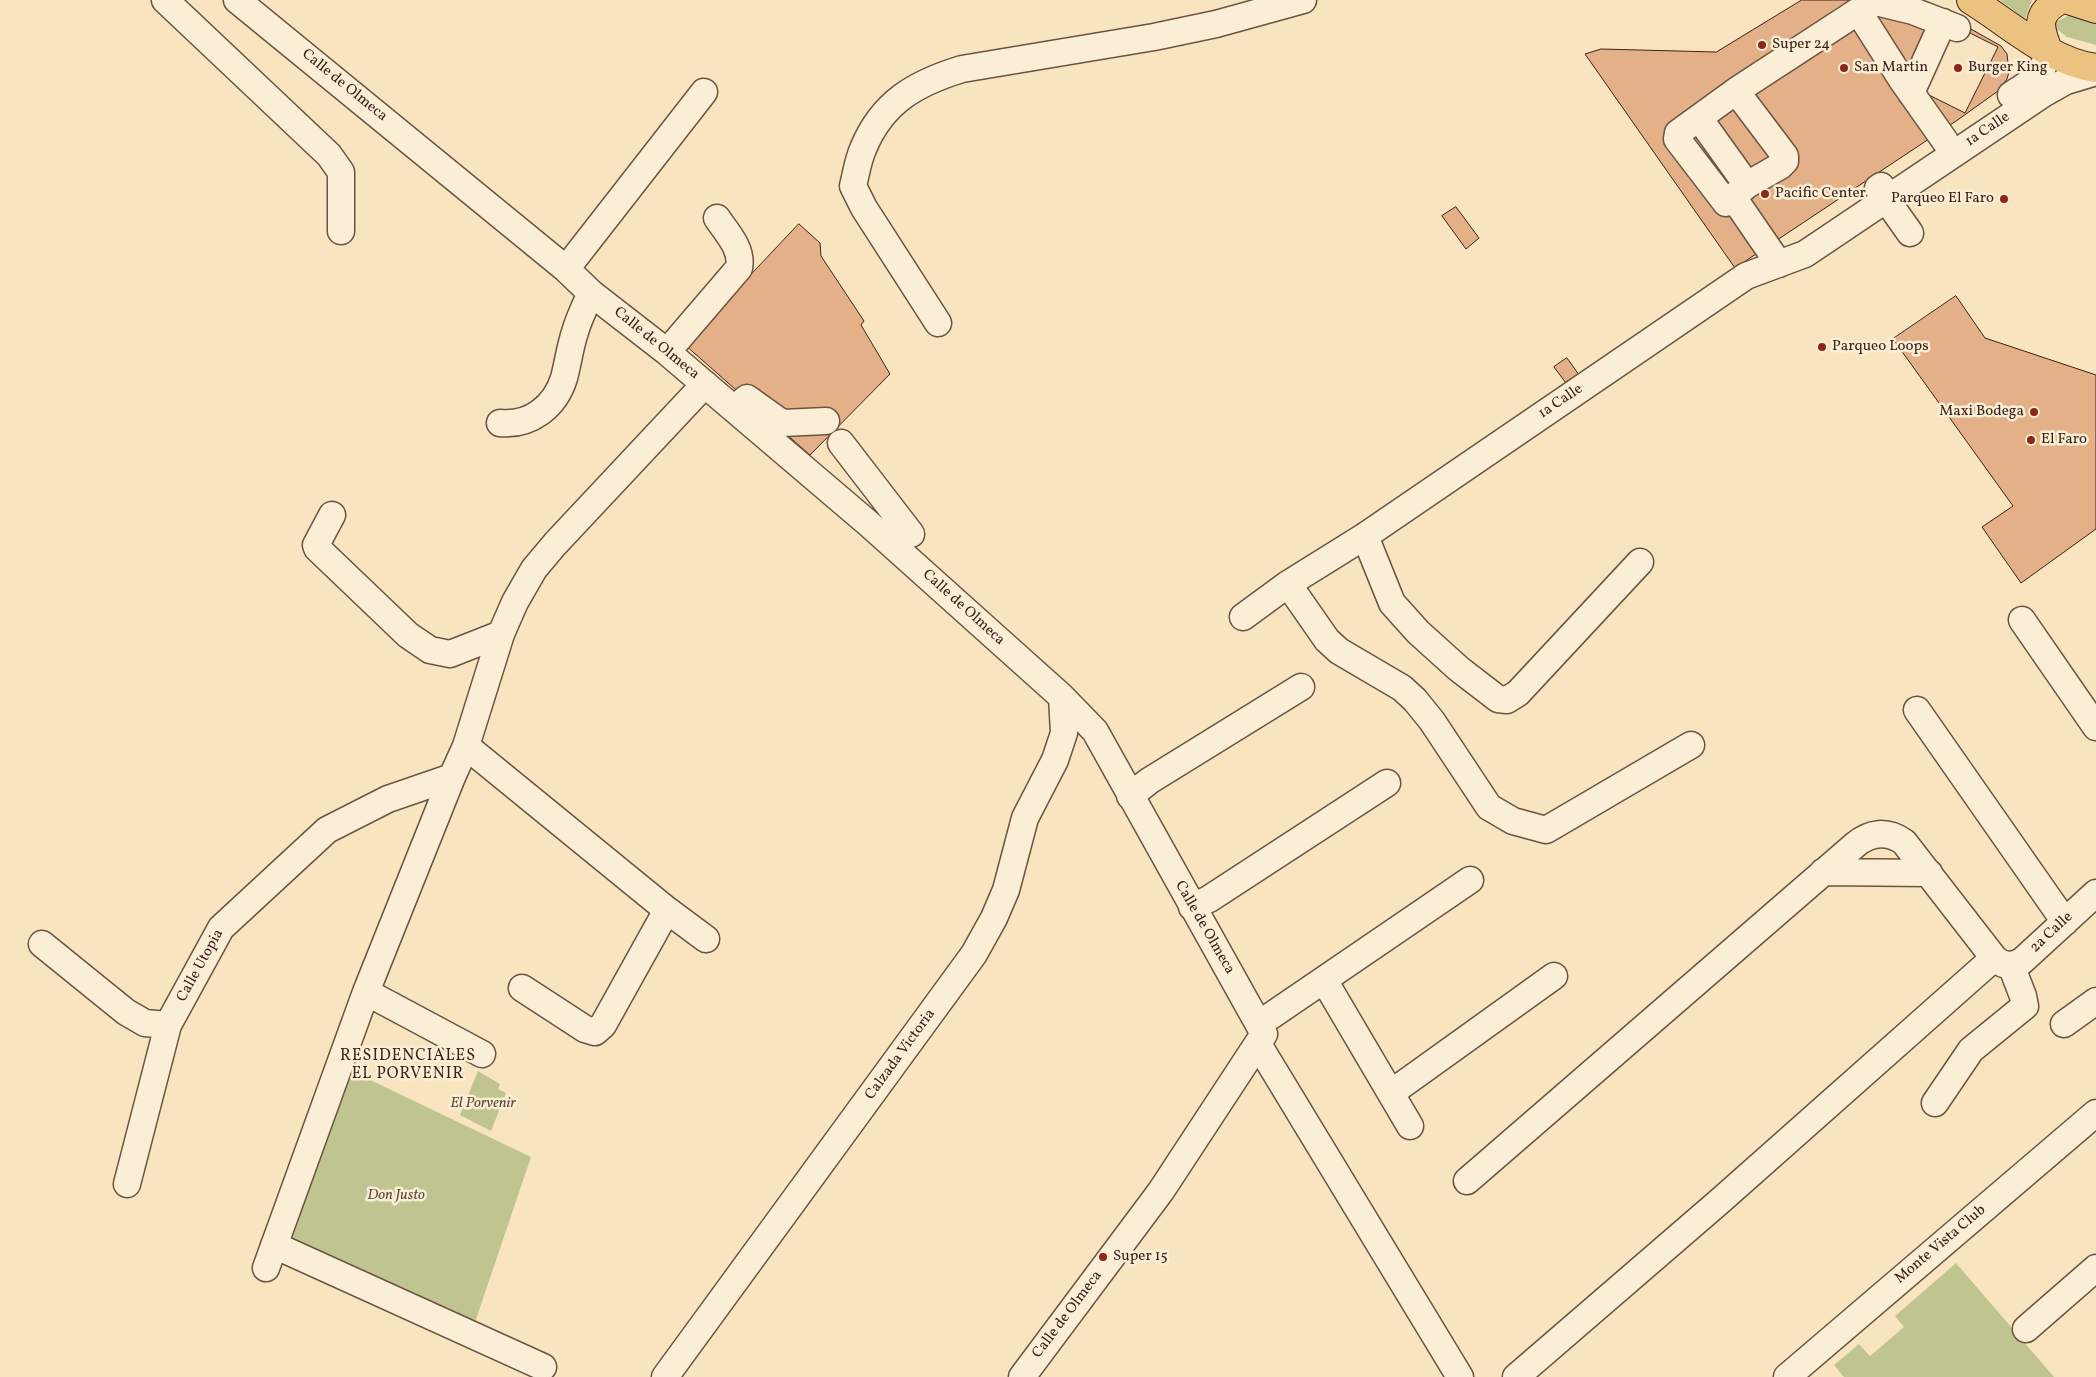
<!DOCTYPE html>
<style>
body{margin:0}
canvas{display:block;background:#f8e5c0}
</style>
<canvas width="2096" height="1377"></canvas>
<script>
const g = document.querySelector('canvas').getContext('2d');
g.lineJoin = 'round';
function paint(path, color) {
  g.fillStyle = color;
  g.fill(path, 'evenodd');
}
function trace(path, color, width, dash) {
  g.strokeStyle = color;
  g.lineWidth = width;
  g.lineCap = dash ? 'butt' : 'round';
  g.setLineDash(dash || []);
  g.stroke(path);
}
function write(font, color, halo, rows, align = 'center') {
  g.font = font + ' Vollkorn,serif';
  g.lineWidth = 5;
  g.setLineDash([]);
  g.textBaseline = 'middle';
  g.strokeStyle = halo;
  g.fillStyle = color;
  for (const [text, x, y, turn = 0] of rows) {
    g.save();
    g.translate(x, y);
    g.rotate((+turn || 0) * Math.PI / 180);
    g.textAlign = isNaN(turn) ? turn : align;
    if (halo) g.strokeText(text, 0, 0);
    g.fillText(text, 0, 0);
    g.restore();
  }
}
paint(new Path2D(`
 M 2000,0 L 2032,0 L 2025,19 Z
 M 2068,16 L 2096,22 L 2096,45 L 2067,37 L 2054,27 L 2055,22 Z
 M 339,1065 L 531,1157 L 472,1331 L 274,1245 Z
 M 478,1071 L 500,1084 L 498,1089 L 506,1093 L 491,1131 L 460,1115 Z
 M 1956,1263 L 2054,1377 L 1844,1377 L 1834,1365 L 1859,1344 L 1870,1356 L 1904,1327 L 1895,1316 Z`), '#bfc491');
const building = new Path2D(`
 M 1802,0 L 1898,0 L 1939,11 L 2001,46 L 2007,54 L 2009,72 L 2007,79 L 1998,91 L 1959,119 L 1735,268 L 1585,54 L 1601,49 L 1716,52 Z
 M 1962,29 L 1998,47 L 1965,113 L 1919,90 L 1951,32 Z
 M 1456,207 L 1479,238 L 1466,249 L 1442,216 Z
 M 799,224 L 820,243 L 821,256 L 864,321 L 861,325 L 890,374 L 810,455 L 685,345 Z
 M 1956,296 L 1985,338 L 2096,375 L 2096,529 L 2021,583 L 1982,527 L 2013,506 L 1893,339 Z
 M 1567,358 L 1582,379 L 1569,387 L 1554,367 Z`);
paint(building, '#e3b087');
trace(building, '#3e2218', 1);
const minor = new Path2D(`
 M 165,0 L 329,155 L 341,172 L 341,231
 M 237,0 L 566,269 L 591,293 L 667,352 L 869,524 L 1062,697 L 1095,731 L 1264,1034 L 1161,1191 L 1022,1377
 M 1857,12 L 1876,2 L 1913,11 L 1957,28
 M 1736,91 L 1785,156 L 1785,161 L 1780,166 L 1747,185 L 1726,203 L 1677,139 L 1678,133 L 1736,91 L 1857,12 L 1862,17 L 1902,80 L 1945,141
 M 1911,93 L 1943,22
 M 2011,95 C 2033,80 2043,78 2048,50
 M 1699,118 L 1747,185
 M 1881,186 L 1878,188 L 1910,233
 M 1733,197 L 1779,264
 M 566,269 L 704,92
 M 938,323 L 864,208 L 853,186 C 856,174 858,160 863,149 C 882,102 916,83 962,69 L 1154,37 L 1216,24 L 1303,0
 M 667,352 L 739,268 C 743,249 727,233 717,218
 M 734,409 L 747,398 L 782,423 L 826,421
 M 500,423 C 530,426 555,407 564,378 C 568,363 570,347 575,332 C 579,318 585,306 591,293
 M 841,443 L 911,534
 M 332,515 L 316,545 L 317,548 L 408,635 L 430,650 L 450,654 L 501,634
 M 1365,536 L 1392,603 L 1418,632 L 1459,669 L 1498,699 L 1507,700 L 1518,693 L 1640,562
 M 1288,584 L 1327,640 L 1339,651 L 1402,688 L 1415,700 L 1432,721 L 1489,807 L 1513,821 L 1546,830 L 1691,745
 M 1243,617 L 1288,584 L 1365,536 L 1746,276 L 1805,254 L 2043,94 L 2066,81 L 2096,72
 M 2022,620 L 2096,727
 M 1917,710 L 2065,922
 M 466,746 L 667,910 L 706,939
 M 1130,796 L 1149,781 L 1301,687
 M 1823,872 L 1929,873
 M 1192,907 L 1209,899 L 1387,783
 M 42,944 L 126,1012 L 145,1023 L 168,1025
 M 1324,980 L 1410,1126
 M 522,988 L 585,1029 L 595,1032 L 603,1025 L 667,910
 M 366,992 L 482,1054
 M 1259,1024 L 1470,880
 M 2064,1024 L 2096,1001
 M 1258,1044 L 1460,1377
 M 1391,1093 L 1554,976
 M 1935,1103 L 1971,1050 L 2025,1006 L 2023,996 L 2011,965
 M 1467,1181 L 1855,845 C 1870,832 1887,830 1904,842 L 1994,958 C 2003,966 2012,967 2022,961 L 2096,893
 M 127,1184 L 168,1025 L 221,928 L 327,830 L 388,799 L 452,777
 M 274,1245 L 543,1367
 M 266,1268 L 366,992 L 452,777 L 466,746 L 501,634 L 515,602 L 534,569 L 555,544 L 705,384
 M 2026,1329 L 2096,1268
 M 665,1377 L 974,954 L 994,918 L 1006,890 L 1025,818 L 1055,760 L 1064,733 L 1062,697
 M 1516,1377 L 1720,1201 L 1994,958
 M 1787,1377 L 2096,1113`);
const major = new Path2D(`
 M 1971,0 C 2010,24 2050,62 2096,68
 M 2068,0 L 2096,9
 M 2048,50 C 2039,27 2035,14 2060,0`);
trace(minor, '#6c5342', 29);
trace(major, '#3e2218', 30);
trace(minor, '#faeed6', 26);
trace(major, '#ecc280', 28);
for (const [x, y, r, color] of [
 [1762,45,5,"#8f2418"],
 [1844,68,5,"#8f2418"],
 [1958,68,5,"#8f2418"],
 [1765,194,5,"#8f2418"],
 [2004,199,5,"#8f2418"],
 [1822,347,5,"#8f2418"],
 [2034,412,5,"#8f2418"],
 [2031,440,5,"#8f2418"],
 [1103,1257,5,"#8f2418"]
]) {
  const dot = new Path2D();
  dot.arc(x, y, r, 0, 2 * Math.PI);
  g.fillStyle = color;
  g.fill(dot);
  trace(dot, '#faeed6', 2);
}
write('15px', '#3e2218', '#faeed6', [
 ["Super 24",1772,45],
 ["San Martin",1854,68],
 ["Burger King",1968,68],
 ["Pacific Center",1775,194],
 ["Parqueo El Faro",1994,199,"right"],
 ["Parqueo Loops",1832,347],
 ["Maxi Bodega",2024,412,"right"],
 ["El Faro",2041,440],
 ["Super 15",1113,1257]
], 'left');
write('15px', '#3e2218', '#faeed6', [
 ["Calle de Olmeca",344,86,39],
 ["1a Calle",1988,130,-34],
 ["Calle de Olmeca",656,344,39],
 ["1a Calle",1561,402,-34],
 ["Calle de Olmeca",963,608,42],
 ["Calle de Olmeca",1204,928,60],
 ["2a Calle",2052,933,-43],
 ["Calle Utopia",201,966,-61],
 ["Calzada Victoria",901,1055,-54],
 ["Monte Vista Club",1941,1245,-40],
 ["Calle de Olmeca",1068,1315,-53]
]);
write('italic 15px', '#5e4a36', '#faeed6', [
 ["El Porvenir",483,1104],
 ["Don Justo",396,1196]
]);
g.letterSpacing = '1px';
write('16px', '#3e2218', '#faeed6', [
 ["RESIDENCIALES",408,1057],
 ["EL PORVENIR",408,1075]
]);
g.letterSpacing = '0px';
</script>
